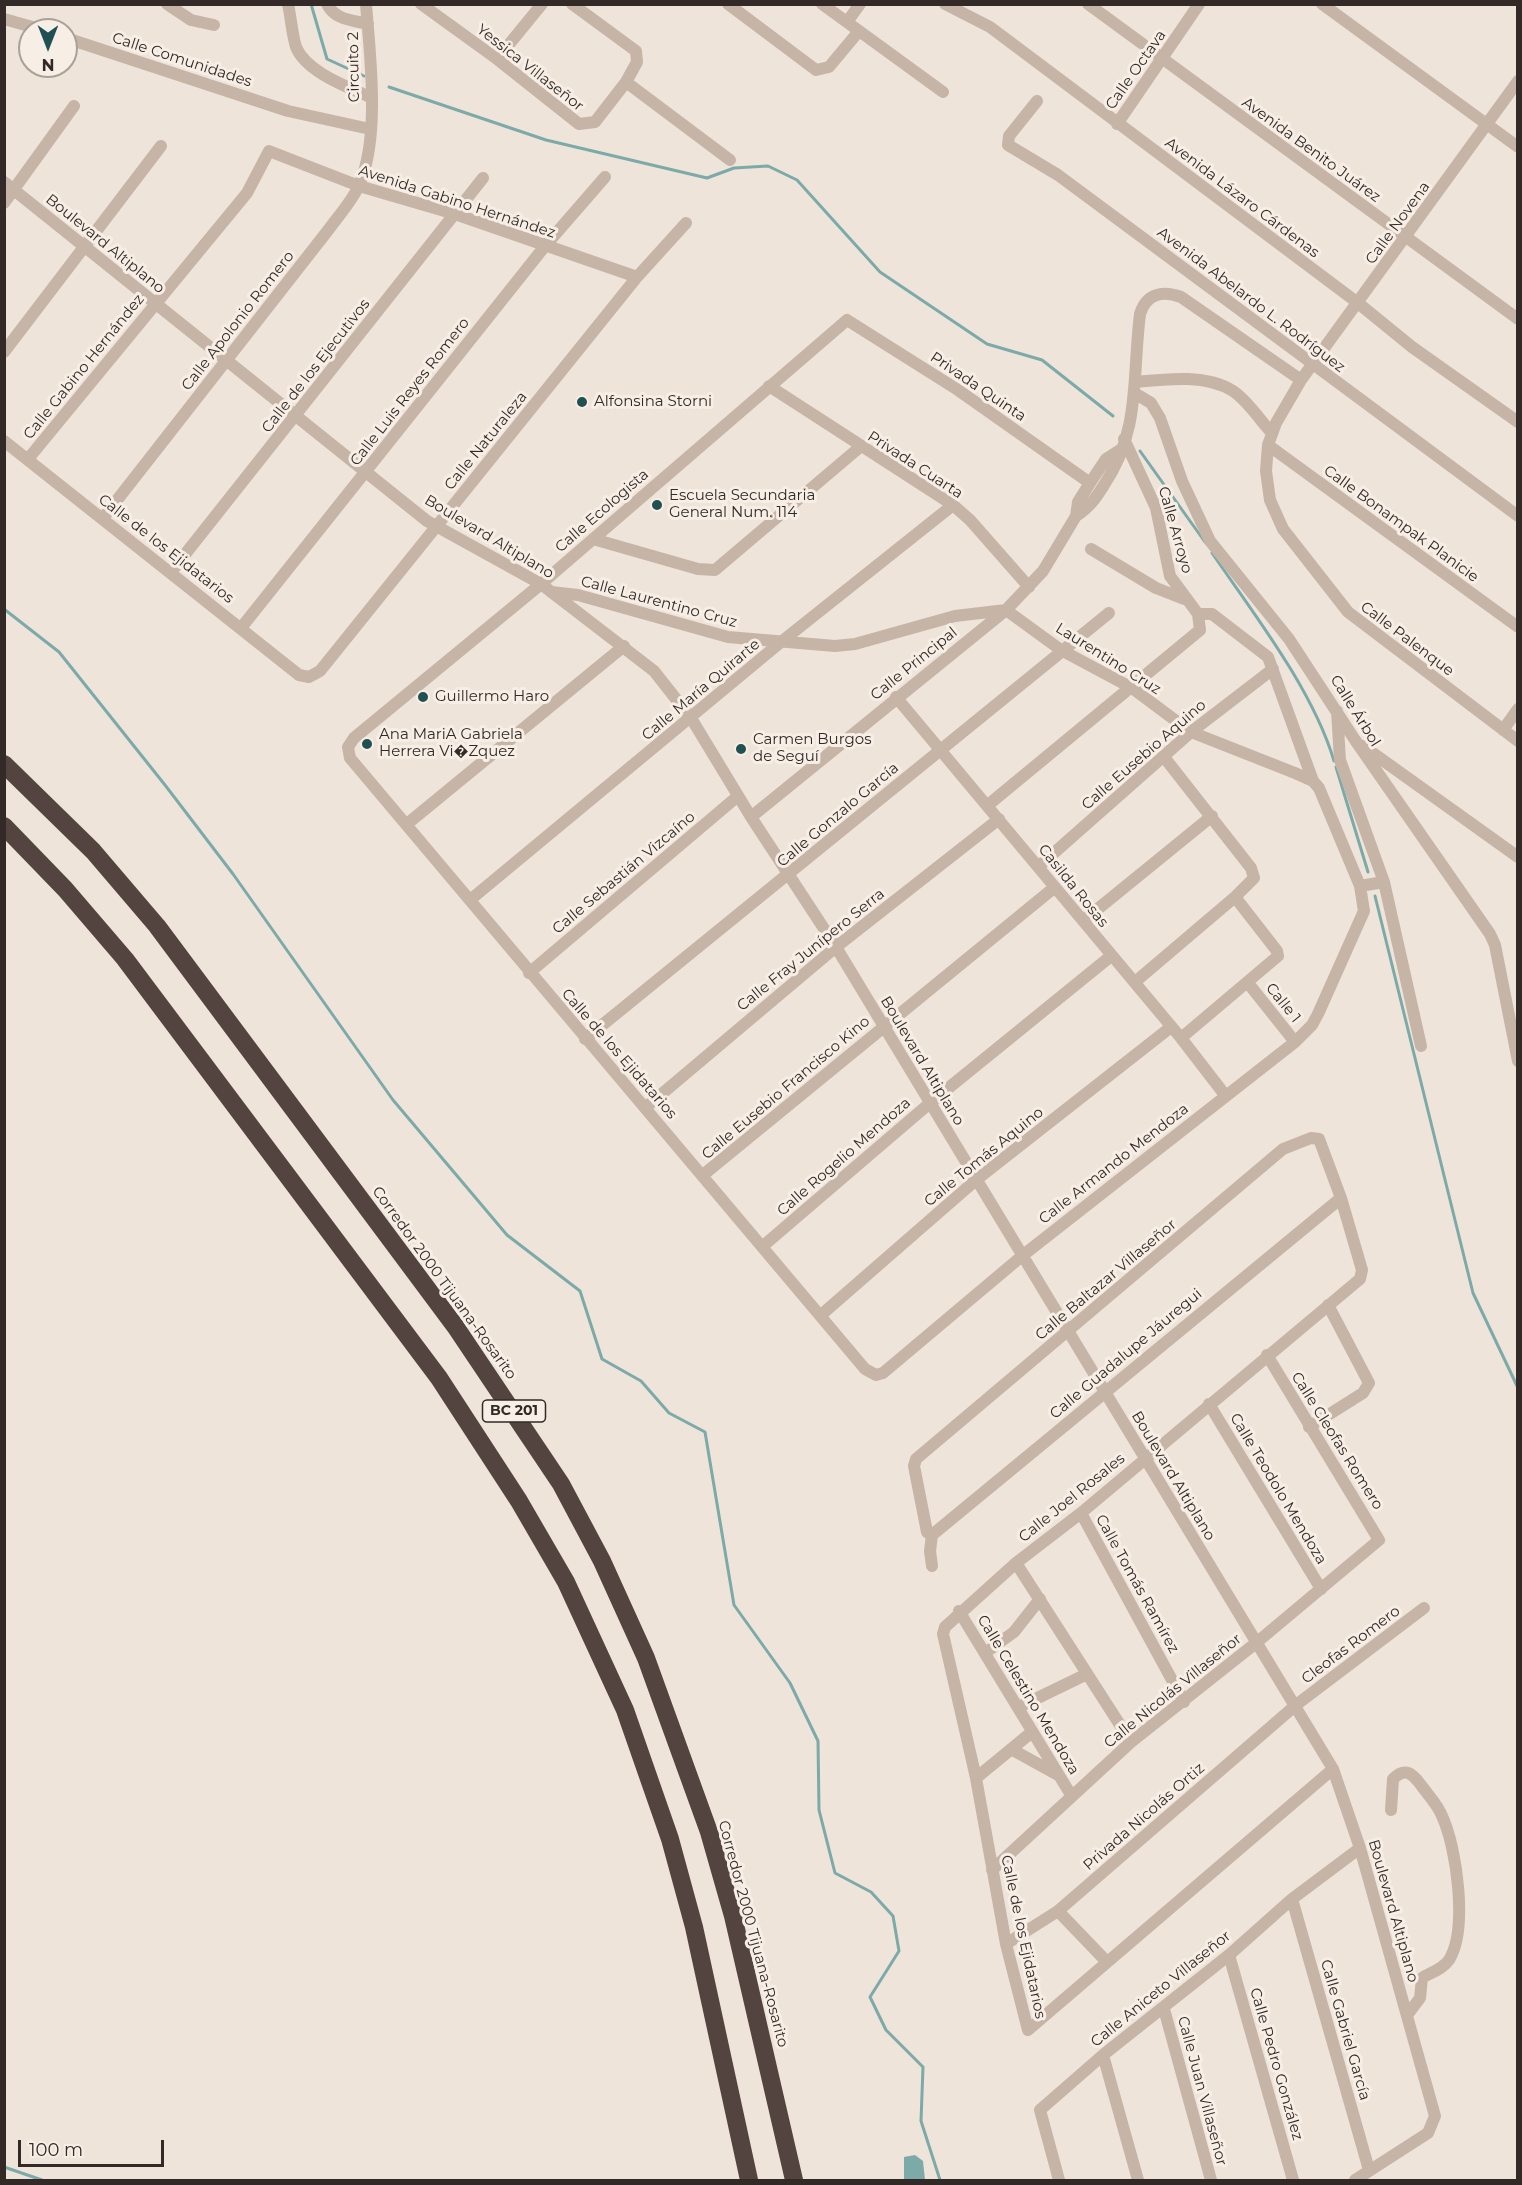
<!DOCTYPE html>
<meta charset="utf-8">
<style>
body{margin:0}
#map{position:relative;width:1522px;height:2185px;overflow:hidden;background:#efe4da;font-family:Montserrat,sans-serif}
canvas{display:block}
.frame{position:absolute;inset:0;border:6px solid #332a27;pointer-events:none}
.north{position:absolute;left:18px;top:18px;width:60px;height:60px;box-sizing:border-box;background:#f7eee6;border:2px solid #a9a09a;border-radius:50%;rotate:180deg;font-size:16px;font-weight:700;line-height:24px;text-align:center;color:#332a27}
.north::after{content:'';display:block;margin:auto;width:21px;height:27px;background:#205051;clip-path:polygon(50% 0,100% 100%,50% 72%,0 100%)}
.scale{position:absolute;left:18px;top:2140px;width:146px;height:27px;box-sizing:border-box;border:3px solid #332a27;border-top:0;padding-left:8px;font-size:18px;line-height:21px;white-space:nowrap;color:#332a27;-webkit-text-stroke:4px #f7eee6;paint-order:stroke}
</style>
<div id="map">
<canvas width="1522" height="2185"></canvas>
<div class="frame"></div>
<div class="north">N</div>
<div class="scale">100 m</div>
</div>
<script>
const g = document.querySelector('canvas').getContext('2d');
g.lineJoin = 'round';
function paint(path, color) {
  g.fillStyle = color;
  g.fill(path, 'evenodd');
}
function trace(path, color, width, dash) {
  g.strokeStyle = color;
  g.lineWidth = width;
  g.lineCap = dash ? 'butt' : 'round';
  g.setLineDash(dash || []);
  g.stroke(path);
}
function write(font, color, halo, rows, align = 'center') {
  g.font = font + ' Montserrat,sans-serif';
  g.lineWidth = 6;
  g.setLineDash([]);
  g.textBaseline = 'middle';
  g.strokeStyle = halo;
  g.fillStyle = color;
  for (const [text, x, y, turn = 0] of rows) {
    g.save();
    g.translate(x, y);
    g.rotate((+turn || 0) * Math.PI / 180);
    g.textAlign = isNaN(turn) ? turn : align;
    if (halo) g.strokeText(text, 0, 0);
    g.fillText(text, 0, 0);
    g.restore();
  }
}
paint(new Path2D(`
 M 915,2155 L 923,2161 L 925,2180 L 904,2180 L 904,2157 Z`), '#7baaa9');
trace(new Path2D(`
 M 311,4 L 327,59 L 364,76
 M 389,87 L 546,140 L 707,178 L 734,168 L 768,166 L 797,180 L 880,272 L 987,344 L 1042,360 L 1113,416
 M 1140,451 L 1205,542
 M 1212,553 C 1254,614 1313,690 1334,761
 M 4,609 L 59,652 L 165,785 L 233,874 L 393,1100 L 507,1235 L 580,1291 L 602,1359 L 641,1381 L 669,1413 L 705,1432 L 734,1605 L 790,1683 L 818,1741 L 819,1810 L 835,1873 L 871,1892 L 893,1916 L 899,1951 L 870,1997 L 886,2030 L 923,2067 L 921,2121 L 940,2180
 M 1336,767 L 1368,872
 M 1375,896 L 1473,1293 L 1518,1388
 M 4,2167 L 42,2180`), '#7baaa9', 3);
trace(new Path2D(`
 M 167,4 L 191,20 L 214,25
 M 288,4 C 291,18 292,34 296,47 C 306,72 348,87 370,97
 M 327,4 C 335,20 352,20 368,24
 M 421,4 L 497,59 L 579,124 L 595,122 L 626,82
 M 572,4 L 636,51 L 637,62 L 626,82 L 730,160
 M 728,4 L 816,70 L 829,67 L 859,31
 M 822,4 L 943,92
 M 945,4 L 990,27 L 1358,303 L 1412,347 L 1518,422
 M 1088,4 L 1518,319
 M 1322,4 L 1518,147
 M 4,19 L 43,30
 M 847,22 L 860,4
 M 66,38 L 288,111 L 370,129
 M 497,59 L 542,4
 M 1518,81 L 1301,380 L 1276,423 L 1268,445 L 1266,471 L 1270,500 L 1283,529 L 1348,612 L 1518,741
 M 1037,101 L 1009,136 L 1008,145 L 1058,175 L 1518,516
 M 1117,124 L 1199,4
 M 4,182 L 427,521 L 541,584 L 654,671 L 691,718 L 751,817 L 836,947 L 1333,1769 L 1360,1848 L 1435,2116 L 1428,2133 L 1355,2180
 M 4,203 L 74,106
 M 4,352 L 161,146
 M 1136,382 C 1166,379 1206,374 1233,391 C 1248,401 1259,419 1271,432
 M 769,386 L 953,505 L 970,520 L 1029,587
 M 1136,394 L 1151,403 L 1160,418 L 1182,481 L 1210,541 L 1289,639 L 1355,740 L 1490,934 L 1495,945 L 1518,1061
 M 4,441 L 299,675 L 309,677 L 320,671 L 637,277 L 686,223
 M 1268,445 L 1518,627
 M 28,459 L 247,193 L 269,151 L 359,186 L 455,214 L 637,277
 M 1076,516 C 1089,508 1096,498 1104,485 C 1141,430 1132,377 1140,314 C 1146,294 1162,290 1181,297 L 1301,380
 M 103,518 L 329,229 C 339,215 354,199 360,183 C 380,135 370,56 366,4
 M 593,539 L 698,569 L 715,570 L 860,447
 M 1091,549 L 1156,588 L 1184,599
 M 171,572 L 483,178
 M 551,592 L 578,595 L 728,637 L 835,646 L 855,644 L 955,616 L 1006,610 L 1061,650 L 1132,688 L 1191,732 L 1295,773 L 1313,781 L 1319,788 L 1360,886 L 1364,911 L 1318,1014 L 1312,1025 L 1295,1042 L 1022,1256 L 883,1373 L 876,1375 L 865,1369 L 350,758 L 348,747 L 354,738 L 541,584 L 847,320 L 958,390 L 1090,483
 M 1198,614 L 1212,614 L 1268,657 L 1313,781
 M 241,628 L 545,246 L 605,177
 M 896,697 L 1181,1038 L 1225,1095
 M 1337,711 L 1340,760 L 1384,882 L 1421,1046
 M 1503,730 L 1518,709
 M 1363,746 L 1518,857
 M 988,805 L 1200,630 L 1198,614 L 1170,576 L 1156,508 L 1124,439
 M 751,817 L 1006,610 L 1043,571 L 1076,516 L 1078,502 L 1090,483 L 1106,459 L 1120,450
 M 407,824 L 624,646
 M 1038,867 L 1191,732 L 1273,669
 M 1360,886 L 1384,882
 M 470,900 L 781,642 L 953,505
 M 1083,921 L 1212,816
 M 529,973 L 738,796
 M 1135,982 L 1235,897 L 1254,878 L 1251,868 L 1164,757
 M 1248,983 L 1295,1042
 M 1181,1038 L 1278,956 L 1277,951 L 1235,897
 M 585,1039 L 1109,613
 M 645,1108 L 836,947 L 999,819
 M 703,1175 L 1055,887
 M 763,1246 L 930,1103 L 1111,956
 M 821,1315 L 976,1180 L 1171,1027
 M 1209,1404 L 1321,1589
 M 1309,1427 L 1363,1393 L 1369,1383 L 1328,1305
 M 1081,1513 L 1184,1702
 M 932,1535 L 927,1532 L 914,1466 L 916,1459 L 1283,1149 L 1311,1138 L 1319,1139 L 1341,1198 L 1362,1270 L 1360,1279 L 1081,1513 L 1016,1563 L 945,1627 L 943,1634 L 976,1778 L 1006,1944 L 1028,2030 L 1333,1769
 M 932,1535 L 1341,1198
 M 1016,1563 L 1131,1742
 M 932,1566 L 930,1551 L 932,1535
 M 959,1611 L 1071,1795
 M 985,1653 L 1014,1632 L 1040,1599
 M 1019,1707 L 1087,1674
 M 1011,1749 L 1058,1775
 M 976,1778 L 1032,1732
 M 1391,1810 L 1393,1779 C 1405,1767 1412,1773 1421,1785 C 1428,1795 1438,1805 1442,1816 C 1457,1848 1468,1930 1449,1960 C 1443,1969 1430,1973 1422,1978 L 1420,1998 L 1408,2014
 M 992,1870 L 1131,1742 L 1256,1643 L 1379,1540 L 1267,1355
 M 1292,1899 L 1369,2170
 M 1058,1911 L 1106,1961
 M 1006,1944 L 1058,1911 L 1296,1705 L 1424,1608
 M 1229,1955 L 1293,2180
 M 1164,2009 L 1211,2180
 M 1103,2055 L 1138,2180
 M 1059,2180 L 1040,2110 L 1103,2055 L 1229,1955 L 1292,1899 L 1360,1848`), '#c6b4a7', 12);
trace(new Path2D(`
 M 4,764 L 93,851 L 157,926 L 455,1326 L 561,1484 L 602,1561 L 646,1658 L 709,1832 L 733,1916 L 794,2180
 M 4,826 L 65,889 L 125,959 L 439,1378 L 519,1501 L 566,1582 L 625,1710 L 670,1839 L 694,1927 L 749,2180`), '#53443f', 18);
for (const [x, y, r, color] of [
 [582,402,6,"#205051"],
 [657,505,6,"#205051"],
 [423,697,6,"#205051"],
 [367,744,6,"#205051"],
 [741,749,6,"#205051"]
]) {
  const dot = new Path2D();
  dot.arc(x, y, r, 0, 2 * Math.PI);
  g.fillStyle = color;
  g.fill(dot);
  trace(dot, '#f7eee6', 2);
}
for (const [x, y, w] of [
 [514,1411,63]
]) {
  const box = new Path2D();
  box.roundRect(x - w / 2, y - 11, w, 22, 4.5);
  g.fillStyle = '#f7eee6';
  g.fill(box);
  trace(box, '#332a27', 1.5);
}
write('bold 14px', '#332a27', null, [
 ["BC 201",514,1411]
]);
write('15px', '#332a27', '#f7eee6', [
 ["Calle Comunidades",182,60,18],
 ["Circuito 2",354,67,-91],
 ["Yessica Villaseñor",530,68,38],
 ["Calle Octava",1136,70,-55],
 ["Avenida Benito Juárez",1311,150,36],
 ["Avenida Lázaro Cárdenas",1242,198,37],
 ["Avenida Gabino Hernández",457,202,18],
 ["Calle Novena",1398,223,-54],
 ["Boulevard Altiplano",105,244,39],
 ["Avenida Abelardo L. Rodríguez",1251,300,37],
 ["Calle Apolonio Romero",238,321,-52],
 ["Calle de los Ejecutivos",316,366,-52],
 ["Calle Gabino Hernández",84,367,-51],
 ["Privada Quinta",978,387,34],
 ["Calle Luis Reyes Romero",410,392,-52],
 ["Calle Naturaleza",486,441,-51],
 ["Privada Cuarta",915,465,33],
 ["Calle Ecologista",602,511,-41],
 ["Calle Bonampak Planicie",1401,524,36],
 ["Calle Arroyo",1175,530,74],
 ["Boulevard Altiplano",489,537,31],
 ["Calle de los Ejidatarios",166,549,38],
 ["Calle Laurentino Cruz",659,602,15],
 ["Calle Palenque",1407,639,37],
 ["Laurentino Cruz",1108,659,32],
 ["Calle Principal",914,664,-39],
 ["Calle María Quirarte",701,690,-40],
 ["Calle Árbol",1355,711,58],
 ["Calle Eusebio Aquino",1144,755,-41],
 ["Calle Gonzalo García",838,815,-40],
 ["Calle Sebastián Vizcaíno",624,873,-40],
 ["Casilda Rosas",1073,886,51],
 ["Calle Fray Junípero Serra",811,950,-39],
 ["Calle 1",1283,1003,51],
 ["Calle de los Ejidatarios",619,1054,49],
 ["Boulevard Altiplano",922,1061,59],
 ["Calle Eusebio Francisco Kino",786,1088,-40],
 ["Calle Rogelio Mendoza",844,1157,-41],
 ["Calle Tomás Aquino",984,1157,-39],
 ["Calle Armando Mendoza",1114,1164,-38],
 ["Calle Baltazar Villaseñor",1106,1280,-40],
 ["Corredor 2000 Tijuana-Rosarito",444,1283,54],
 ["Calle Guadalupe Jáuregui",1126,1354,-40],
 ["Calle Cleofas Romero",1337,1441,58],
 ["Boulevard Altiplano",1173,1476,59],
 ["Calle Teodolo Mendoza",1278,1489,59],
 ["Calle Joel Rosales",1072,1498,-39],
 ["Calle Tomás Ramírez",1137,1584,61],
 ["Cleofas Romero",1351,1645,-37],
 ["Calle Nicolás Villaseñor",1173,1691,-39],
 ["Calle Celestino Mendoza",1028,1695,59],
 ["Privada Nicolás Ortiz",1144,1817,-41],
 ["Boulevard Altiplano",1393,1911,74],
 ["Corredor 2000 Tijuana-Rosarito",753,1934,75],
 ["Calle de los Ejidatarios",1023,1937,78],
 ["Calle Aniceto Villaseñor",1161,1989,-39],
 ["Calle Gabriel García",1345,2030,74],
 ["Calle Pedro González",1276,2064,74],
 ["Calle Juan Villaseñor",1202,2091,75]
]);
write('15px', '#332a27', '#f7eee6', [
 ["Alfonsina Storni",594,402],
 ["Escuela Secundaria",669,496],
 ["General Num. 114",669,513],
 ["Guillermo Haro",435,697],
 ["Ana MariA Gabriela",379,735],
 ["Herrera Vi�Zquez",379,752],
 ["Carmen Burgos",753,740],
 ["de Seguí",753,757]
], 'left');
</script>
